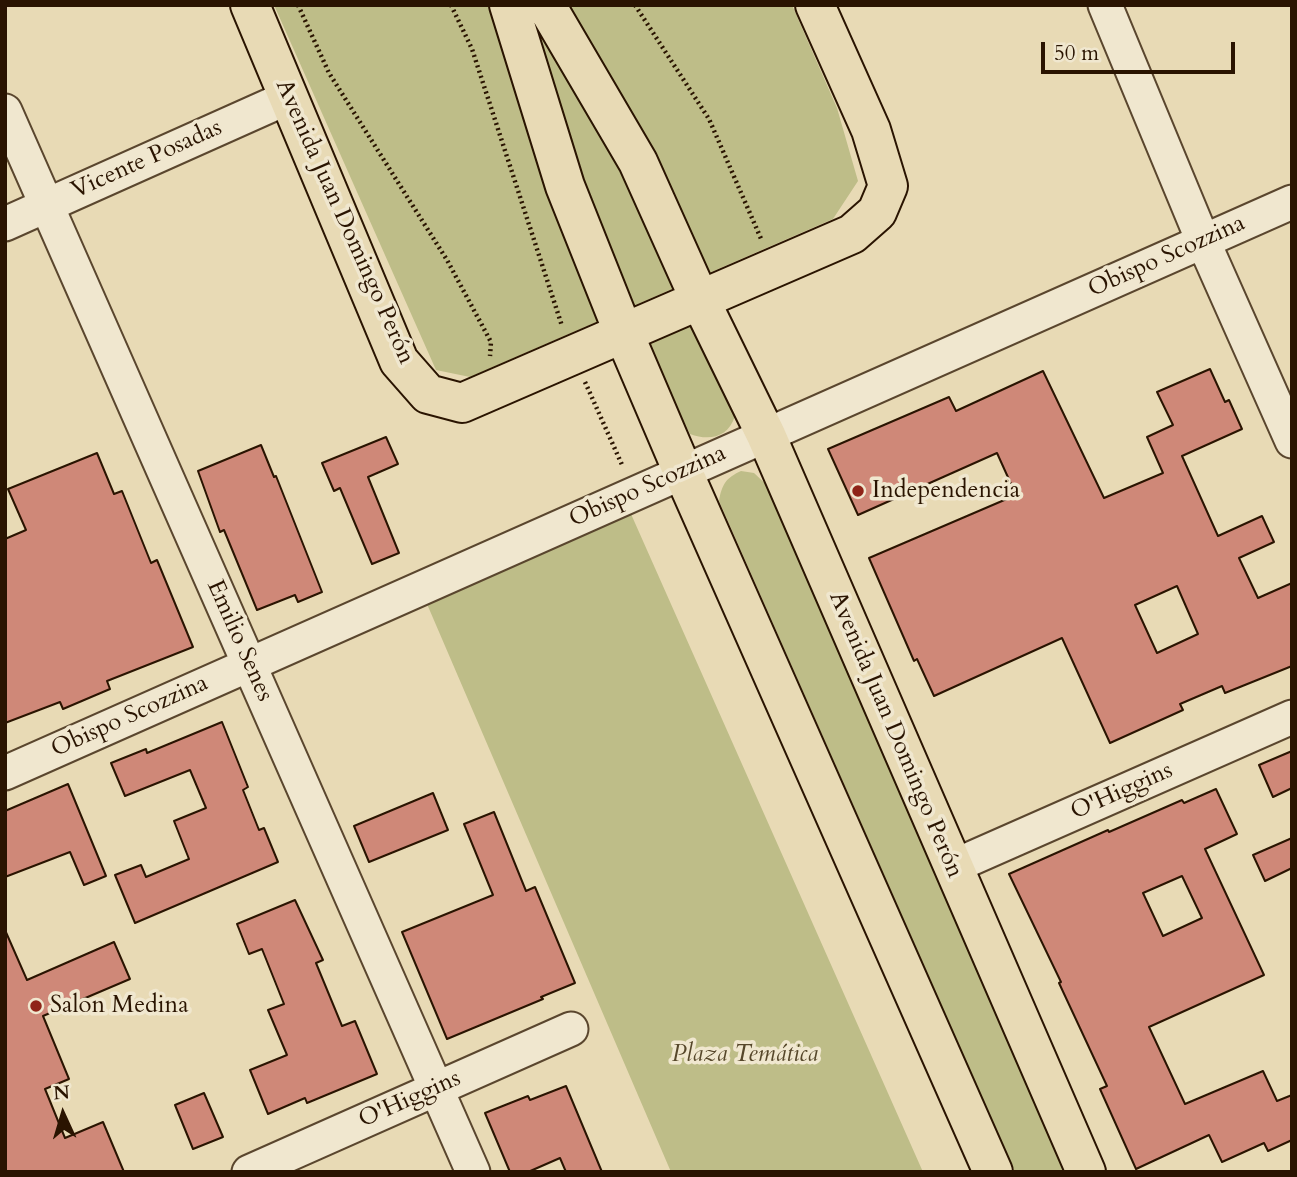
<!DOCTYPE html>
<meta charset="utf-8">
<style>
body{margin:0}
#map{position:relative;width:1297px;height:1177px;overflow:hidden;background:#e8dab5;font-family:Cardo,serif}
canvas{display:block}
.frame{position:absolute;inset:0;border:7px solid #2a1401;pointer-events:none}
.north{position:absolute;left:28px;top:1079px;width:70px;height:70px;-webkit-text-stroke:5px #f0e7cf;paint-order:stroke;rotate:356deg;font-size:19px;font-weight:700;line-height:28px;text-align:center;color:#2a1401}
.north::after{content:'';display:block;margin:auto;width:24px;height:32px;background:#2a1401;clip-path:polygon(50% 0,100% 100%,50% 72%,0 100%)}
.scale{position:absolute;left:1041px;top:42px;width:194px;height:32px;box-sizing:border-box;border:4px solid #2a1401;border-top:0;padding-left:9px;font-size:21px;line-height:24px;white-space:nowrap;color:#2a1401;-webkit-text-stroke:5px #f0e7cf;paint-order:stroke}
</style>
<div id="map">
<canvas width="1297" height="1177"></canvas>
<div class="frame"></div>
<div class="north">N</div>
<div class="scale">50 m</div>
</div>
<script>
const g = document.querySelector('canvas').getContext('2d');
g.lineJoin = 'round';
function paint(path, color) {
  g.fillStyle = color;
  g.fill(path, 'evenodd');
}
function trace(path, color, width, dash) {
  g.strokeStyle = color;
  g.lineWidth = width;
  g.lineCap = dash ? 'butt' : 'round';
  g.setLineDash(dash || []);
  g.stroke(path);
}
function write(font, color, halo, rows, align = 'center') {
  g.font = font + ' Cardo,serif';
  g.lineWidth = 7;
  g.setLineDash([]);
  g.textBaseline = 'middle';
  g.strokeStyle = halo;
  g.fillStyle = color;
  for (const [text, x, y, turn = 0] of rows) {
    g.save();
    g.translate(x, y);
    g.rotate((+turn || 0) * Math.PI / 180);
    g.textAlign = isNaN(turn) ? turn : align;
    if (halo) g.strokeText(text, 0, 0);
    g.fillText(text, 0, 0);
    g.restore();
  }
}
paint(new Path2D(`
 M 274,5 L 792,5 L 837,108 L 858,181 L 833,219 L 470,377 L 436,370 Z
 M 692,320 L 735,416 C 728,438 709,441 690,434 L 650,353 L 650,341 Z
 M 741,471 L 754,473 L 770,488 L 1072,1172 L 1015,1172 L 719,501 C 722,484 726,478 741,471 Z
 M 631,514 L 923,1172 L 671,1172 L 427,604 Z`), '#bebd88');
const building = new Path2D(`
 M 1210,369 L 1225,402 L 1229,400 L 1242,429 L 1182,456 L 1218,536 L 1262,516 L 1274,542 L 1239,558 L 1258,598 L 1292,583 L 1292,666 L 1225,693 L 1222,686 L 1180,704 L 1183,710 L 1110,743 L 1062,638 L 934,696 L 917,659 L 914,661 L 869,558 L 1016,495 L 997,453 L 858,515 L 828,449 L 949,397 L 956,411 L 1043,371 L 1104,498 L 1163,473 L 1147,437 L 1173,425 L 1157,392 ZM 1177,586 L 1198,634 L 1157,653 L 1135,605 Z
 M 386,437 L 398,464 L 368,477 L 399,553 L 372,564 L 340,488 L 334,491 L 322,463 Z
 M 261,445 L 274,477 L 276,476 L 322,592 L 298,602 L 295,595 L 257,610 L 224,530 L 220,532 L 198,471 Z
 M 97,453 L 114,494 L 122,491 L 151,563 L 157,560 L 193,647 L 107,681 L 110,689 L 63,709 L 60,702 L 5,723 L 5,539 L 26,530 L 8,489 Z
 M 222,722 L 248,787 L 243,790 L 259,830 L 264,828 L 278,862 L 135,923 L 115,875 L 141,865 L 146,877 L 189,859 L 174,821 L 206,808 L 190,770 L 125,796 L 111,763 L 146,749 L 147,753 Z
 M 1292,751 L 1292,788 L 1273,797 L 1259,765 Z
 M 68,784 L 106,876 L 84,885 L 70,852 L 5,877 L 5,811 Z
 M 1216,789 L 1237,834 L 1205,849 L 1264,975 L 1149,1027 L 1185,1104 L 1263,1071 L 1277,1101 L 1292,1095 L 1292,1140 L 1268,1151 L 1264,1143 L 1222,1162 L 1209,1135 L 1136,1169 L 1100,1089 L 1107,1086 L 1059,983 L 1061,982 L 1009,874 L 1108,830 L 1109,832 L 1182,800 L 1184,803 ZM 1182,876 L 1202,918 L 1163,936 L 1143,893 Z
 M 433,793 L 448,830 L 369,862 L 354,826 Z
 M 494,812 L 526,891 L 535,887 L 575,983 L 541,997 L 543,999 L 447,1039 L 402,932 L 493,895 L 464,824 Z
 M 1292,838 L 1292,868 L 1265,881 L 1253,855 Z
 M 295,900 L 323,960 L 316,963 L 342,1026 L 355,1021 L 377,1074 L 307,1103 L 305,1098 L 268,1114 L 250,1070 L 287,1055 L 268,1010 L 284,1004 L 262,949 L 249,954 L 237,924 Z
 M 5,930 L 27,980 L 114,942 L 130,979 L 43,1016 L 69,1079 L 45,1089 L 65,1138 L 103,1122 L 124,1172 L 5,1172 Z
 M 566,1086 L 602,1172 L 566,1172 L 560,1158 L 528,1172 L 510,1172 L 485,1113 L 528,1096 L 530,1100 Z
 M 204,1093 L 223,1137 L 193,1149 L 175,1105 Z`);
paint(building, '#cf8878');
trace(building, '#2a1401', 2);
const minor = new Path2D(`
 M 1105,5 L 1203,241 L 1292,441
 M 5,111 L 473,1172
 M 5,224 L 289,97
 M 5,773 L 1292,202
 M 952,867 L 1292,717
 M 249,1172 L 571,1029`);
const major = new Path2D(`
 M 250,5 L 399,361 L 428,394 L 462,403 L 852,234 L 877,212 L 888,186 L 871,130 L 815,5
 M 509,5 L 565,186 L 624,334 L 683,472 L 993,1172
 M 546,5 L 638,162 L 700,300 L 766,435 L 1086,1172`);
trace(minor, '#5a462e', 37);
trace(major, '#2a1401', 42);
trace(new Path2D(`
 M 298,5 L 329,73 L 447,260 L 491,342 L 490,356
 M 451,5 L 472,49 L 562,326
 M 635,5 L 709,119 L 762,241
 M 585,382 L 623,467`), '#2a1401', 4.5, [2, 3.5]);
trace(minor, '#f0e7cf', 33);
trace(major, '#e8dab5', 38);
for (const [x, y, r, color] of [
 [858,491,7,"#8f2418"],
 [36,1006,7,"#8f2418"]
]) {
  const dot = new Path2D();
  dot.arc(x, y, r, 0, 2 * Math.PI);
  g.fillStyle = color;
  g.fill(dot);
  trace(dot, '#f0e7cf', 2.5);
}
write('24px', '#2a1401', '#f0e7cf', [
 ["Vicente Posadas",147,160,-24],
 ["Avenida Juan Domingo Perón",344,222,66],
 ["Obispo Scozzina",1167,257,-24],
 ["Obispo Scozzina",648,487,-24],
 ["Emilio Senes",239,641,66],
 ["Obispo Scozzina",130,717,-24],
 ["Avenida Juan Domingo Perón",895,735,67],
 ["O'Higgins",1122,792,-24],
 ["O'Higgins",410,1100,-24]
]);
write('24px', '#2a1401', '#f0e7cf', [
 ["Independencia",872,491],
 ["Salon Medina",50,1006]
], 'left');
write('italic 24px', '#56472a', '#f0e7cf', [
 ["Plaza Temática",745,1055]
]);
</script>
